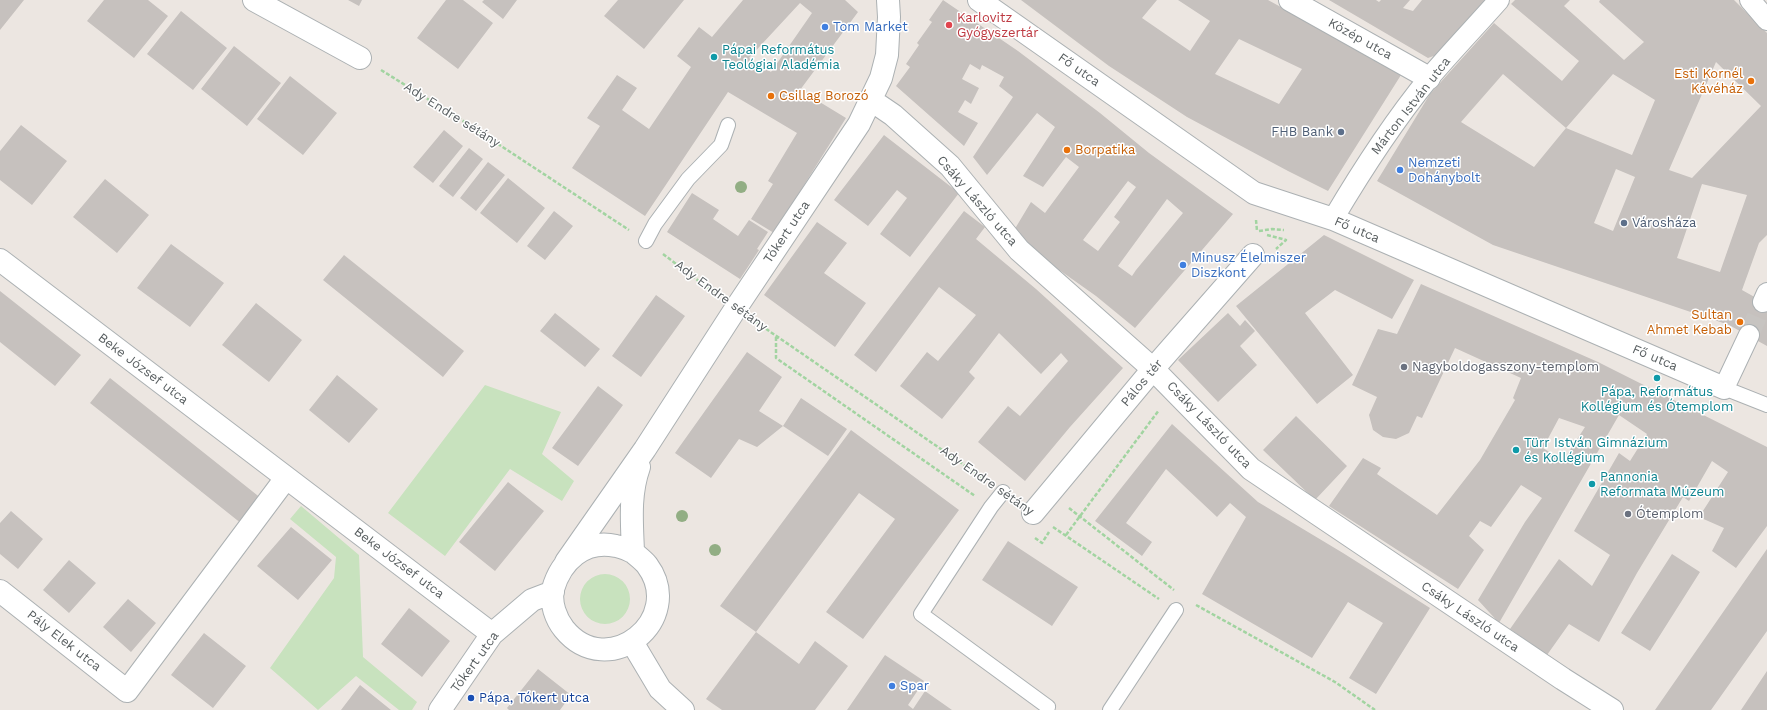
<!DOCTYPE html>
<meta charset="utf-8">
<style>
body{margin:0}
canvas{display:block;background:#ece6e1}
</style>
<canvas width="1767" height="710"></canvas>
<script>
const g = document.querySelector('canvas').getContext('2d');
g.lineJoin = 'round';
function paint(path, color) {
  g.fillStyle = color;
  g.fill(path, 'evenodd');
}
function trace(path, color, width, dash) {
  g.strokeStyle = color;
  g.lineWidth = width;
  g.lineCap = dash ? 'butt' : 'round';
  g.setLineDash(dash || []);
  g.stroke(path);
}
function write(font, color, halo, rows, align = 'center') {
  g.font = font + ' "Work Sans",sans-serif';
  g.lineWidth = 3;
  g.setLineDash([]);
  g.textBaseline = 'middle';
  g.strokeStyle = halo;
  g.fillStyle = color;
  for (const [text, x, y, turn = 0] of rows) {
    g.save();
    g.translate(x, y);
    g.rotate((+turn || 0) * Math.PI / 180);
    g.textAlign = isNaN(turn) ? turn : align;
    if (halo) g.strokeText(text, 0, 0);
    g.fillText(text, 0, 0);
    g.restore();
  }
}
paint(new Path2D(`
 M 485,385 L 561,412 L 542,454 L 574,481 L 562,501 L 510,469 L 445,556 L 388,513 Z
 M 301,506 L 359,555 L 363,657 L 417,702 L 412,710 L 399,710 L 356,676 L 318,710 L 270,668 L 334,578 L 336,557 L 290,519 Z
 M580 599a25 25 0 1 1 50 0a25 25 0 1 1-50 0Z`), '#c8e2be');
paint(new Path2D(`
 M 0,0 L 24,0 L 0,30 Z
 M 104,0 L 148,0 L 168,16 L 134,58 L 87,21 Z
 M 348,0 L 362,0 L 359,6 Z
 M 446,0 L 463,0 L 493,23 L 458,69 L 417,38 Z
 M 484,0 L 517,0 L 503,19 L 482,2 Z
 M 618,0 L 684,0 L 644,49 L 604,16 Z
 M 743,0 L 845,0 L 858,12 L 800,90 L 846,118 L 774,233 L 751,219 L 773,184 L 768,181 L 797,133 L 728,92 L 645,216 L 572,168 L 600,126 L 587,118 L 617,75 L 637,88 L 622,110 L 649,129 L 691,67 L 677,56 L 699,27 L 712,37 ZM 800,3 L 812,13 L 771,72 L 749,58 Z
 M 943,0 L 1018,51 L 1100,113 L 1149,153 L 1233,214 L 1135,328 L 1096,296 L 1048,262 L 1013,232 L 1031,202 L 1045,213 L 1079,167 L 1066,157 L 1043,187 L 1023,176 L 1055,127 L 1037,113 L 987,175 L 973,157 L 1013,97 L 999,86 L 1004,77 L 982,65 L 980,70 L 970,64 L 962,79 L 979,88 L 971,104 L 965,100 L 958,112 L 978,123 L 964,146 L 896,86 L 910,67 L 906,64 L 919,45 L 917,43 L 932,22 L 929,20 ZM 1128,181 L 1136,187 L 1114,217 L 1120,222 L 1098,251 L 1083,240 ZM 1167,199 L 1183,213 L 1136,270 L 1132,276 L 1118,266 Z
 M 1021,0 L 1157,0 L 1142,18 L 1190,51 L 1210,21 L 1178,0 L 1268,0 L 1363,52 L 1401,75 L 1328,191 L 1288,171 L 1187,117 L 1109,66 ZM 1239,39 L 1302,69 L 1279,104 L 1215,74 Z
 M 1329,0 L 1376,0 L 1379,2 L 1381,0 L 1410,0 L 1403,8 L 1413,11 L 1422,0 L 1487,0 L 1439,54 L 1428,58 Z
 M 1515,0 L 1570,0 L 1564,6 L 1624,60 L 1644,42 L 1599,2 L 1600,0 L 1734,0 L 1767,33 L 1767,235 L 1759,243 L 1742,290 L 1767,304 L 1767,346 L 1729,325 L 1493,245 L 1377,181 L 1430,94 L 1494,23 L 1562,81 L 1579,61 L 1511,4 ZM 1716,62 L 1761,106 L 1692,178 L 1669,170 ZM 1503,74 L 1566,128 L 1613,74 L 1655,100 L 1632,155 L 1566,128 L 1534,167 L 1461,122 ZM 1616,169 L 1635,177 L 1613,231 L 1594,223 ZM 1702,184 L 1747,195 L 1720,272 L 1677,258 Z
 M 181,11 L 227,48 L 193,90 L 147,54 Z
 M 234,46 L 281,83 L 247,126 L 201,89 Z
 M 290,76 L 337,113 L 303,155 L 257,119 Z
 M 21,125 L 67,161 L 32,205 L 0,180 L 0,151 Z
 M 444,130 L 463,146 L 433,183 L 413,167 Z
 M 884,135 L 959,193 L 910,257 L 880,234 L 907,198 L 897,190 L 868,226 L 834,200 Z
 M 469,148 L 483,159 L 453,197 L 439,186 Z
 M 488,162 L 505,175 L 476,211 L 460,198 Z
 M 508,178 L 545,208 L 517,243 L 480,213 Z
 M 105,179 L 149,215 L 117,253 L 73,217 Z
 M 692,193 L 719,210 L 713,219 L 738,236 L 749,220 L 768,232 L 757,249 L 759,250 L 740,279 L 667,232 Z
 M 554,211 L 573,226 L 545,260 L 527,246 Z
 M 964,211 L 985,227 L 976,239 L 1036,289 L 1123,368 L 1070,427 L 1025,481 L 978,442 L 1008,406 L 1020,416 L 1068,361 L 1061,353 L 1041,374 L 999,333 L 969,372 L 975,378 L 942,419 L 900,386 L 927,352 L 938,361 L 976,315 L 939,287 L 876,372 L 854,355 Z
 M 817,222 L 847,243 L 824,273 L 866,303 L 835,347 L 764,295 Z
 M 1324,235 L 1414,280 L 1392,319 L 1335,290 L 1305,313 L 1353,375 L 1317,404 L 1236,306 Z
 M 171,244 L 224,283 L 190,327 L 137,288 Z
 M 344,255 L 464,351 L 443,377 L 323,280 Z
 M 1421,284 L 1598,362 L 1767,447 L 1767,526 L 1736,568 L 1712,551 L 1724,528 L 1699,517 L 1728,472 L 1712,461 L 1689,501 L 1683,497 L 1637,573 L 1599,642 L 1569,624 L 1547,655 L 1510,629 L 1559,559 L 1592,586 L 1610,555 L 1574,531 L 1619,453 L 1630,461 L 1647,434 L 1619,415 L 1499,623 L 1478,600 L 1525,522 L 1542,498 L 1521,485 L 1491,527 L 1480,521 L 1469,536 L 1484,550 L 1458,589 L 1329,506 L 1363,458 L 1381,468 L 1377,474 L 1437,515 L 1480,460 L 1515,400 L 1513,398 L 1521,378 L 1455,348 L 1422,418 L 1417,416 L 1409,433 L 1396,439 L 1383,437 L 1373,430 L 1369,415 L 1377,397 L 1352,385 L 1378,329 L 1397,334 ZM 1559,418 L 1585,427 L 1563,461 L 1543,448 Z
 M 0,291 L 81,355 L 55,386 L 0,342 Z
 M 656,295 L 685,316 L 641,377 L 612,356 Z
 M 256,303 L 302,340 L 269,382 L 222,345 Z
 M 555,313 L 600,349 L 585,367 L 540,331 Z
 M 1228,313 L 1240,326 L 1245,320 L 1255,331 L 1240,346 L 1257,365 L 1218,402 L 1178,360 Z
 M 747,352 L 782,377 L 759,411 L 783,426 L 801,398 L 847,429 L 828,456 L 783,426 L 757,447 L 739,439 L 711,478 L 675,453 Z
 M 337,375 L 378,409 L 349,443 L 309,410 Z
 M 110,378 L 262,499 L 242,524 L 90,403 Z
 M 598,386 L 623,405 L 578,466 L 552,448 Z
 M 1296,416 L 1347,466 L 1315,500 L 1263,450 Z
 M 1172,424 L 1258,502 L 1343,553 L 1430,608 L 1376,694 L 1349,678 L 1383,623 L 1348,602 L 1312,658 L 1202,594 L 1246,517 L 1230,503 L 1217,517 L 1166,469 L 1126,523 L 1152,542 L 1142,556 L 1095,521 Z
 M 851,430 L 959,510 L 863,639 L 826,612 L 895,519 L 859,493 L 756,632 L 720,606 Z
 M 508,482 L 544,511 L 495,571 L 459,542 Z
 M 11,511 L 43,539 L 18,569 L 0,554 L 0,523 Z
 M 291,527 L 332,560 L 298,600 L 257,566 Z
 M 1008,541 L 1078,587 L 1052,626 L 982,580 Z
 M 1767,549 L 1767,631 L 1711,710 L 1655,710 Z
 M 1672,554 L 1700,572 L 1650,651 L 1621,633 Z
 M 69,560 L 96,583 L 69,613 L 43,590 Z
 M 128,599 L 156,623 L 131,652 L 103,627 Z
 M 409,608 L 450,641 L 422,677 L 381,644 Z
 M 756,632 L 799,664 L 815,641 L 848,666 L 815,710 L 722,710 L 706,699 Z
 M 204,633 L 246,666 L 213,708 L 171,675 Z
 M 885,655 L 924,681 L 908,705 L 913,709 L 925,691 L 952,710 L 847,710 Z
 M 538,669 L 571,695 L 560,710 L 509,710 L 507,708 Z
 M 1767,671 L 1767,710 L 1741,710 Z
 M 360,685 L 391,710 L 341,710 Z`), '#c6c1be');
trace(new Path2D(`
 M 1749,335 L 1763,302`), '#c7c4c1', 20, [20, 10]);
const service = new Path2D(`
 M 646,241 L 655,224 L 688,179 L 721,145 L 728,125
 M 1724,388 L 1767,405
 M 1003,492 L 991,507 L 921,614 L 1048,707 L 1047,710
 M 1110,710 L 1176,610`);
const pedestrian = new Path2D(`
 M 1750,0 L 1767,20
 M 1333,219 C 1362,170 1393,122 1429,78 C 1452,51 1476,26 1499,0
 M 1763,302 L 1767,293
 M 1724,388 L 1749,335`);
const minor = new Path2D(`
 M 254,0 L 360,58
 M 979,0 L 1254,193 L 1333,219 L 1724,388
 M 1290,0 L 1429,78
 M 871,100 L 893,115 L 950,166 L 1019,250 L 1153,369 L 1251,469 L 1563,679 L 1612,710
 M 0,260 L 492,634
 M 1033,513 L 1153,369 L 1253,255
 M 633,552 C 628,550 622,547 616,546 C 584,539 561,561 553,589 C 550,603 556,619 564,629 C 608,683 687,619 647,565 C 643,560 637,556 633,552 C 632,523 629,495 639,467
 M 566,562 L 645,449 L 736,308 L 859,124 L 881,78 L 887,55 L 889,17 L 888,0
 M 0,591 L 127,691 L 286,478
 M 632,642 L 660,689 L 683,710
 M 440,710 L 492,634 L 532,600 L 553,592`);
trace(service, '#acb1b3', 16);
trace(pedestrian, '#acb1b3', 22);
trace(minor, '#acb1b3', 24);
trace(new Path2D(`
 M 381,70 L 460,119 L 629,230
 M 1256,220 L 1257,231
 M 1259,231 L 1272,229 L 1284,230
 M 1267,235 L 1286,240 L 1276,249
 M 663,254 L 716,294
 M 756,322 L 986,480
 M 776,337 L 776,358 L 975,496
 M 1069,508 L 1174,590
 M 1053,527 L 1159,599
 M 1066,535 L 1159,410
 M 1035,538 L 1042,543 L 1049,532
 M 1196,605 L 1335,682 L 1375,710`), '#a2d4a1', 2.5, [4, 2]);
trace(service, '#fff', 14);
trace(pedestrian, '#fff', 20);
trace(minor, '#fff', 22);
g.fillStyle = '#92ae84';
for (const [x, y] of [
 [741,187],
 [682,516],
 [715,550]
]) {
  g.beginPath();
  g.arc(x, y, 6, 0, 2 * Math.PI);
  g.fill();
}
for (const [x, y, r, color] of [
 [949,25,4,"#e0444e"],
 [825,27,4,"#3f7fe0"],
 [714,57,4,"#0f9aa8"],
 [1751,81,4,"#e8710a"],
 [771,96,4,"#e8710a"],
 [1341,132,4,"#5c6f8a"],
 [1067,150,4,"#e8710a"],
 [1400,170,4,"#3f7fe0"],
 [1624,223,4,"#5c6f8a"],
 [1183,265,4,"#3f7fe0"],
 [1740,322,4,"#e8710a"],
 [1404,367,4,"#6b7280"],
 [1657,378,4,"#0f9aa8"],
 [1516,450,4,"#0f9aa8"],
 [1592,484,4,"#0f9aa8"],
 [1628,514,4,"#6b7280"],
 [892,686,4,"#3f7fe0"],
 [471,698,4,"#1a4fb4"]
]) {
  const dot = new Path2D();
  dot.arc(x, y, r, 0, 2 * Math.PI);
  g.fillStyle = color;
  g.fill(dot);
  trace(dot, '#fff', 1.5);
}
write('13px', '#be3a42', '#fff', [
 ["Karlovitz",957,18],
 ["Gyógyszertár",957,33]
], 'left');
write('13px', '#366cbe', '#fff', [
 ["Tom Market",833,27],
 ["Nemzeti",1408,163],
 ["Dohánybolt",1408,178],
 ["Minusz Élelmiszer",1191,258],
 ["Diszkont",1191,273],
 ["Spar",900,686]
], 'left');
write('13px', '#595f61', '#fff', [
 ["Közép utca",1360,39,29],
 ["Fő utca",1079,70,35],
 ["Márton István utca",1411,106,-52],
 ["Ady Endre sétány",452,115,32],
 ["Csáky László utca",977,201,49],
 ["Fő utca",1357,230,23],
 ["Tókert utca",787,232,-56],
 ["Ady Endre sétány",721,296,36],
 ["Fő utca",1655,358,23],
 ["Beke József utca",143,369,37],
 ["Pálos tér",1142,383,-50],
 ["Csáky László utca",1209,425,46],
 ["Ady Endre sétány",987,481,35],
 ["Beke József utca",399,563,37],
 ["Csáky László utca",1470,617,34],
 ["Pály Elek utca",64,641,38],
 ["Tókert utca",475,662,-54]
]);
write('13px', '#0d838f', '#fff', [
 ["Pápai Református",722,50],
 ["Teológiai Aladémia",722,65],
 ["Pápa, Református",1657,392,"center"],
 ["Kollégium és Ótemplom",1657,407,"center"],
 ["Türr István Gimnázium",1524,443],
 ["és Kollégium",1524,458],
 ["Pannonia",1600,477],
 ["Reformata Múzeum",1600,492]
], 'left');
write('13px', '#c56008', '#fff', [
 ["Esti Kornél",1743,74],
 ["Kávéház",1743,89],
 ["Csillag Borozó",779,96,"left"],
 ["Borpatika",1075,150,"left"],
 ["Sultan",1732,315],
 ["Ahmet Kebab",1732,330]
], 'right');
write('13px', '#4e5e75', '#fff', [
 ["FHB Bank",1333,132],
 ["Városháza",1632,223,"left"]
], 'right');
write('13px', '#5b616d', '#fff', [
 ["Nagyboldogasszony-templom",1412,367],
 ["Ótemplom",1636,514]
], 'left');
write('13px', '#164399', '#fff', [
 ["Pápa, Tókert utca",479,698]
], 'left');
</script>
